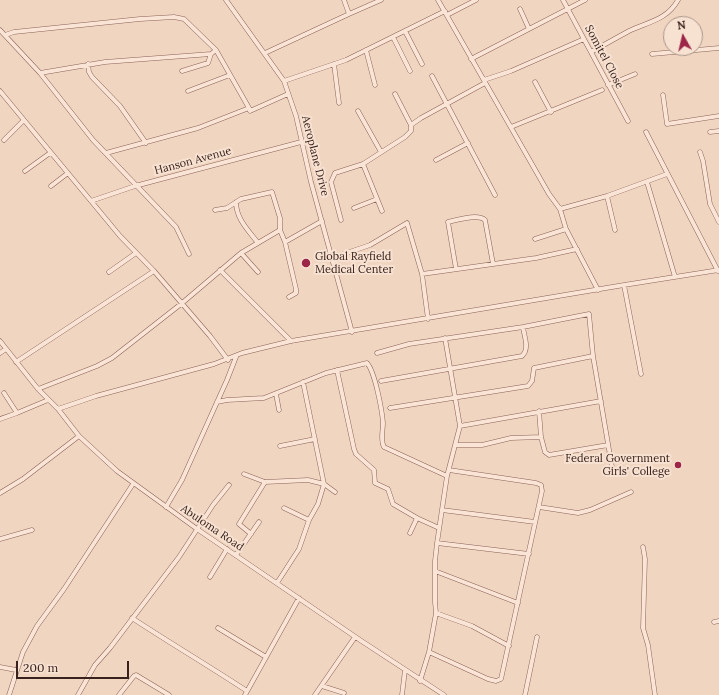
<!DOCTYPE html>
<style>
body{margin:0}
#map{position:relative;width:719px;height:695px;overflow:hidden;background:#f0d5c1;font-family:Lora,serif}
canvas{display:block}
.north{position:absolute;left:663px;top:16px;width:40px;height:40px;box-sizing:border-box;background:#f7e1d1;border:1px solid #ab9589;border-radius:50%;rotate:352deg;font-size:11px;font-weight:700;line-height:16px;text-align:center;color:#39221d}
.north::after{content:'';display:block;margin:auto;width:14px;height:18px;background:#9c2548;clip-path:polygon(50% 0,100% 100%,50% 72%,0 100%)}
.scale{position:absolute;left:16px;top:661px;width:113px;height:18px;box-sizing:border-box;border:2px solid #39221d;border-top:0;padding-left:5px;font-size:12px;line-height:14px;white-space:nowrap;color:#39221d;-webkit-text-stroke:3px #f7e1d1;paint-order:stroke}
</style>
<div id="map">
<canvas width="719" height="695"></canvas>
<div class="north">N</div>
<div class="scale">200 m</div>
</div>
<script>
const g = document.querySelector('canvas').getContext('2d');
g.lineJoin = 'round';
function trace(path, color, width, dash) {
  g.strokeStyle = color;
  g.lineWidth = width;
  g.lineCap = dash ? 'butt' : 'round';
  g.setLineDash(dash || []);
  g.stroke(path);
}
function write(font, color, halo, rows, align = 'center') {
  g.font = font + ' Lora,serif';
  g.lineWidth = 4;
  g.setLineDash([]);
  g.textBaseline = 'middle';
  g.strokeStyle = halo;
  g.fillStyle = color;
  for (const [text, x, y, turn = 0] of rows) {
    g.save();
    g.translate(x, y);
    g.rotate((+turn || 0) * Math.PI / 180);
    g.textAlign = isNaN(turn) ? turn : align;
    if (halo) g.strokeText(text, 0, 0);
    g.fillText(text, 0, 0);
    g.restore();
  }
}
const minor = new Path2D(`
 M 226,0 L 284,81 L 296,116 L 311,182 L 352,332
 M 344,0 L 349,14 L 381,0
 M 438,0 L 549,194 L 560,209 L 566,229 L 598,290
 M 563,0 L 628,121
 M 520,9 L 529,29
 M 447,15 L 476,0
 M 0,30 L 40,73 L 93,140 L 176,227 L 189,254
 M 405,31 L 422,64
 M 5,35 L 14,32 L 140,19 L 174,17 L 184,19 L 216,50 L 249,108
 M 393,37 L 410,71
 M 366,50 L 375,85
 M 591,52 C 604,45 616,38 629,31 C 648,22 667,20 678,0
 M 265,53 L 349,14
 M 652,54 L 719,48
 M 471,59 L 585,0
 M 88,64 L 89,72 L 92,77 L 120,106 L 146,143
 M 334,64 L 339,103
 M 182,71 L 208,63 L 211,54
 M 40,73 L 105,62 L 211,54 L 216,50
 M 432,76 L 495,195
 M 484,80 L 511,71 L 584,39
 M 284,81 L 346,60 L 445,11
 M 535,82 L 551,112
 M 608,85 L 635,74
 M 0,91 L 120,236 L 154,271 L 210,336 L 228,360
 M 188,91 L 230,75
 M 663,95 L 667,124 L 719,116
 M 358,111 L 381,152
 M 411,125 L 421,118 L 485,83
 M 511,127 L 602,90
 M 646,132 L 718,271
 M 710,132 L 719,131
 M 4,140 L 24,120
 M 700,152 L 703,161 L 710,204 L 719,222
 M 106,153 L 198,128 L 249,108 L 250,111 L 288,94
 M 436,160 L 468,143
 M 363,164 L 382,211
 M 25,171 L 50,153
 M 647,182 L 675,277
 M 51,186 L 68,173
 M 607,196 L 615,230
 M 91,201 L 135,186 L 301,142
 M 236,202 C 236,219 249,231 258,243
 M 354,208 L 377,199
 M 560,209 L 607,196 L 667,174
 M 215,210 L 227,208 L 241,199 L 272,192 L 280,218 L 280,230 L 285,242 L 296,289 L 296,293 L 289,297
 M 341,220 L 331,182 L 335,173 L 363,164 L 405,137 L 411,131 L 411,125 L 395,94
 M 535,239 L 566,229
 M 285,242 L 322,221
 M 241,253 L 258,272
 M 332,258 L 370,245 L 407,223 L 422,274 L 428,319
 M 456,269 L 448,222 C 457,220 478,213 485,220 L 493,264
 M 220,270 L 291,341
 M 109,272 L 136,253
 M 422,274 L 536,258 L 577,249
 M 624,285 L 641,374
 M 0,341 L 38,389 L 58,409 L 79,436 L 117,471 L 197,529 L 360,640 L 444,695
 M 0,353 L 6,349
 M 377,353 L 409,344 L 523,327 L 589,314 L 593,356 L 613,473
 M 16,362 L 154,271
 M 337,370 L 354,449 L 356,454 L 374,470 L 375,483 L 388,489 L 393,504 L 417,518
 M 381,381 L 522,356 C 530,349 524,336 523,327
 M 38,389 L 97,366 L 112,358 L 181,304 L 241,253 L 280,230
 M 4,393 L 17,413 L 48,400
 M 276,394 L 279,410
 M 217,402 L 227,400 L 264,398 L 326,373 L 367,363 C 375,372 382,410 383,423 C 383,431 380,440 384,447 L 447,476
 M 390,408 L 528,386 L 532,381 L 534,368 L 593,356
 M 58,409 L 96,396 L 214,364 L 242,353 L 291,341 L 624,285 L 719,270
 M 539,411 L 541,437 L 545,452 L 549,455 L 608,445
 M 0,419 L 17,413
 M 460,426 L 601,401
 M 455,445 L 482,445 L 511,438 L 541,437
 M 280,446 L 315,439
 M 244,474 L 265,482 L 308,480 L 324,484 L 335,492
 M 0,493 L 23,479 L 79,436
 M 166,507 L 182,480 L 227,380 L 236,357
 M 539,507 L 578,513 L 590,510 L 631,492
 M 284,508 L 309,520
 M 442,510 L 535,522
 M 410,533 L 417,518 L 439,528
 M 251,534 L 239,524 L 265,482
 M 0,539 L 32,530
 M 437,543 L 529,554
 M 643,547 L 645,559 L 643,628 L 648,645 L 655,695
 M 236,555 L 259,522
 M 435,571 L 518,603
 M 210,577 L 227,549
 M 277,583 L 299,549 L 309,520 L 318,504 L 324,484 L 303,382
 M 436,613 L 472,626 L 509,646
 M 132,618 C 170,643 209,666 247,691
 M 714,622 L 719,621
 M 218,628 L 266,657
 M 429,652 L 488,679 L 496,681 L 501,679 L 542,491 L 541,485 L 536,483 L 449,470
 M 0,667 L 16,670
 M 420,681 L 429,652 L 436,613 L 435,602 L 435,561 L 437,543 L 447,476 L 460,426 L 445,338
 M 322,686 L 344,693
 M 9,695 L 23,652 L 37,626 L 64,589 L 133,484
 M 78,695 L 95,665 L 110,648 L 179,557 L 213,505 L 229,485
 M 119,695 L 134,676 L 136,675 L 169,695
 M 245,695 L 299,598
 M 315,695 L 355,637
 M 402,695 L 405,670
 M 525,695 L 537,637`);
trace(minor, '#8a6458', 5);
trace(minor, '#fae4d5', 4);
for (const [x, y, r, color] of [
 [306,263,5,"#9c2548"],
 [678,465,4,"#9c2548"]
]) {
  const dot = new Path2D();
  dot.arc(x, y, r, 0, 2 * Math.PI);
  g.fillStyle = color;
  g.fill(dot);
  trace(dot, '#f7e1d1', 1.5);
}
write('11px', '#39221d', '#f7e1d1', [
 ["Somitel Close",604,57,62],
 ["Aeroplane Drive",315,156,76],
 ["Hanson Avenue",193,161,-15],
 ["Abuloma Road",212,528,34]
]);
write('11px', '#39221d', '#f7e1d1', [
 ["Global Rayfield",315,257],
 ["Medical Center",315,270],
 ["Federal Government",670,459,"right"],
 ["Girls' College",670,472,"right"]
], 'left');
</script>
